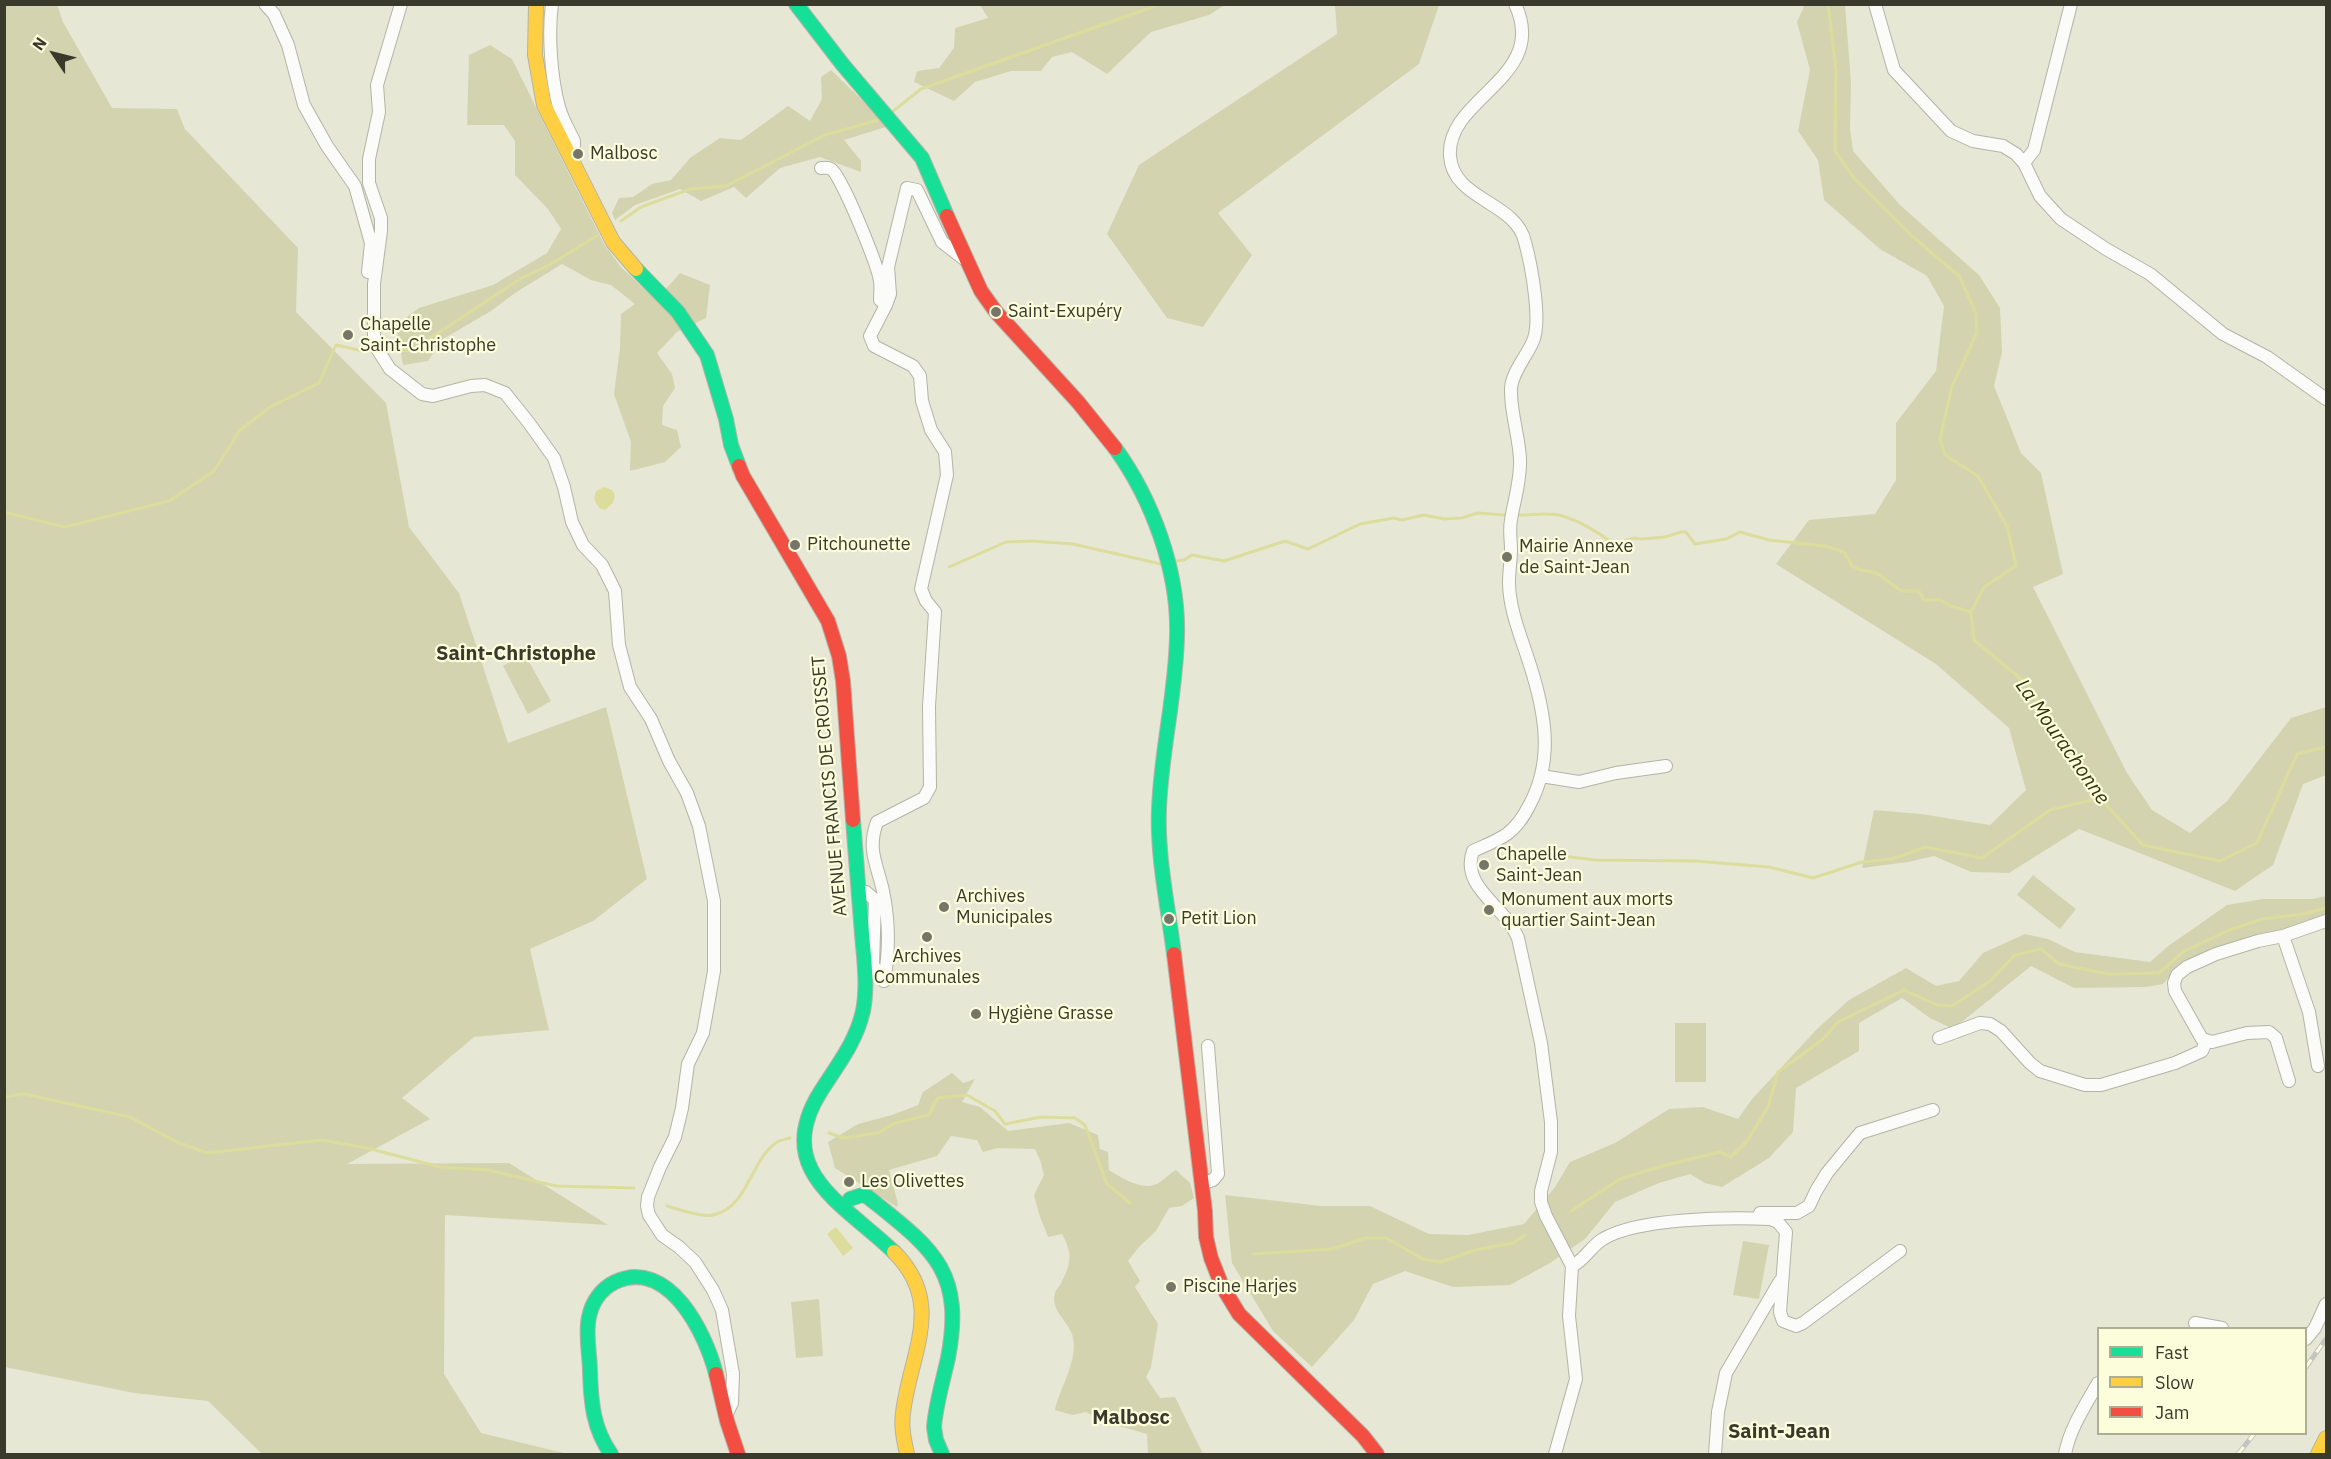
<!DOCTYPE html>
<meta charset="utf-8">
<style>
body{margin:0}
#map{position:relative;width:2331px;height:1459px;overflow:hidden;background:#e7e7d6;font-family:"IBM Plex Sans",sans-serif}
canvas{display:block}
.frame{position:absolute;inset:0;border:6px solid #39392c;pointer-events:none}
.legend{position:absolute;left:2097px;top:1327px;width:210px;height:108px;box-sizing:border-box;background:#fbfddb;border:2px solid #adaf95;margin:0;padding:8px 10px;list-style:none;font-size:18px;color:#39392c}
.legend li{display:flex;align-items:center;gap:12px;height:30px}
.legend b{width:30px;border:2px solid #adaf95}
.north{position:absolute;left:24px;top:24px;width:60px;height:60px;-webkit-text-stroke:4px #fbfddb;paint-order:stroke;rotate:305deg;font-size:16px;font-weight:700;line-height:24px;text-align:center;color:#39392c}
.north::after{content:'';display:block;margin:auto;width:21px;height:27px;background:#39392c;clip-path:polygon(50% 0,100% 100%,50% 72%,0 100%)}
</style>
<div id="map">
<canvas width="2331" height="1459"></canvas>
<div class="frame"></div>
<ul class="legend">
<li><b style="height:8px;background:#16e098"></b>Fast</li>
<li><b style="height:8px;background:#ffcf43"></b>Slow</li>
<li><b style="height:8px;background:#f24e42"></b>Jam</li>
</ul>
<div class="north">N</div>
</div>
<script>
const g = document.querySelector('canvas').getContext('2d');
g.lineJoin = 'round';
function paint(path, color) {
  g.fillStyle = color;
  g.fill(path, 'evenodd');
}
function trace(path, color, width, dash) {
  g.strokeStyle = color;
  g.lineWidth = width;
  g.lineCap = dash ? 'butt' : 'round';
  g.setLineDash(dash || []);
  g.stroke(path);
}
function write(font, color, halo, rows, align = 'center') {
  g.font = font + ' "IBM Plex Sans",sans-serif';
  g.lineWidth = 4.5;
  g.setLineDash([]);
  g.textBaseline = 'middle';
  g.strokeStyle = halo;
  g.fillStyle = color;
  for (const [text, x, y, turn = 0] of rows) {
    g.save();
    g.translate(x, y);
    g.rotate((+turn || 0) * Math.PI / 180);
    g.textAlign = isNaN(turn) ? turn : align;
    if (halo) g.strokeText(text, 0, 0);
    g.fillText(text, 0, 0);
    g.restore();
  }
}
paint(new Path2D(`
 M 57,4 L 63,22 L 112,108 L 177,109 L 185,129 L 298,248 L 296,312 L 386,403 L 409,527 L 459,593 L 508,743 L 606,707 L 647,879 L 593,921 L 530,949 L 549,1030 L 474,1037 L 402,1098 L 430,1119 L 347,1164 L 509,1163 L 608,1225 L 445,1215 L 444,1374 L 481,1433 L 568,1454 L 262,1454 L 208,1401 L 134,1393 L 5,1367 L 4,5 Z
 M 1805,4 L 1845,5 L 1851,82 L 1850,128 L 1853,151 L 1900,205 L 1979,275 L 2000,308 L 2002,352 L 1994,386 L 2021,453 L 2041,473 L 2063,574 L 2033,587 L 2127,773 L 2152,810 L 2190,833 L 2227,801 L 2291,718 L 2326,707 L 2326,775 L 2303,784 L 2273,865 L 2235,891 L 2079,829 L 2009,873 L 1971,872 L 1934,856 L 1908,862 L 1862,868 L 1874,810 L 1921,814 L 1990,825 L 2026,790 L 2009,728 L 1936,664 L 1776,564 L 1809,520 L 1875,514 L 1896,480 L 1896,423 L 1936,371 L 1944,306 L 1927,276 L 1880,249 L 1824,200 L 1818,160 L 1798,131 L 1810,70 L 1797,22 Z
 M 980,5 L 1225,5 L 1209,15 L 1151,32 L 1107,74 L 1072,52 L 1052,57 L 1041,71 L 1011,71 L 975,82 L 954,101 L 914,82 L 917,71 L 939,68 L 954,48 L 955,28 L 988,18 Z
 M 1335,5 L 1439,5 L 1419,64 L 1218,213 L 1252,255 L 1203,327 L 1167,318 L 1107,234 L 1139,165 L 1337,34 Z
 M 490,45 L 512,59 L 604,244 L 621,267 L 656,300 L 680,273 L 710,285 L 706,318 L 677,332 L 657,353 L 672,374 L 675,388 L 663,406 L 662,425 L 677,430 L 681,447 L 665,462 L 630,471 L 631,442 L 614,394 L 620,348 L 621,314 L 635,304 L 611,285 L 591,280 L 562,264 L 515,293 L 491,311 L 443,339 L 428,361 L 403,365 L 396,325 L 419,308 L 493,285 L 547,253 L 561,229 L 548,209 L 515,175 L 515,141 L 504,125 L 467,125 L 469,55 Z
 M 831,70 L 889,126 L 844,140 L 861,161 L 861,172 L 820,157 L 780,168 L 746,198 L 734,187 L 701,201 L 680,189 L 635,205 L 615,220 L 612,213 L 619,198 L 633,197 L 652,184 L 671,180 L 690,158 L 720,138 L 741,140 L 788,106 L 810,121 L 822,99 L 821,77 Z
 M 524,653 L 551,701 L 528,714 L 503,666 Z
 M 2033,875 L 2076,909 L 2060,929 L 2017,895 Z
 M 2326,896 L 2326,916 L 2179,967 L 2163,984 L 2146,987 L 2074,988 L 2031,966 L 1963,1021 L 1951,1028 L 1930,1018 L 1902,998 L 1859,1023 L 1859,1051 L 1796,1088 L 1793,1132 L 1769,1158 L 1722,1187 L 1705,1183 L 1690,1174 L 1659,1183 L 1615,1202 L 1585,1239 L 1550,1263 L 1510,1285 L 1453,1287 L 1405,1271 L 1373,1284 L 1354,1320 L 1312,1367 L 1273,1331 L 1232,1263 L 1225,1195 L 1321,1206 L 1370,1206 L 1429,1234 L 1468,1235 L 1524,1224 L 1555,1187 L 1570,1162 L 1615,1143 L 1669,1109 L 1703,1107 L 1738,1119 L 1752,1099 L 1817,1029 L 1849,1000 L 1906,968 L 1936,986 L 1959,981 L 1983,953 L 2025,934 L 2048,939 L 2075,952 L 2150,962 L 2167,947 L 2227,905 L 2263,899 L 2312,899 Z
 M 1675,1023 L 1706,1023 L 1706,1082 L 1675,1082 Z
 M 952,1073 L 963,1083 L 975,1079 L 962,1102 L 980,1107 L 1008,1131 L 1069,1123 L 1098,1135 L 1100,1149 L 1108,1152 L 1109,1170 C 1122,1178 1145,1193 1160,1182 C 1166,1178 1170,1173 1176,1170 L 1190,1183 L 1194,1198 L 1182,1206 L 1169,1208 L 1156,1231 L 1139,1247 L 1128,1261 L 1140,1281 L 1135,1287 L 1158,1324 L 1151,1367 L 1146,1377 L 1160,1398 L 1175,1397 L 1203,1454 L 1148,1454 L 1147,1434 L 1105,1422 L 1086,1412 L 1072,1415 L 1055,1410 C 1060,1387 1080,1358 1072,1334 C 1067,1320 1050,1310 1055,1293 C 1056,1289 1061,1285 1062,1281 C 1072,1263 1072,1252 1062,1234 L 1048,1237 L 1039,1214 L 1034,1195 L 1044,1175 L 1040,1160 L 1035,1149 L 998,1148 L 983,1152 L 977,1140 L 951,1136 L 937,1156 L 889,1170 L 898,1204 L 897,1207 L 835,1168 L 828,1142 L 858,1124 L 892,1115 L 918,1105 L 923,1092 Z
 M 1743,1241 L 1769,1245 L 1759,1299 L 1733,1295 Z
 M 819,1299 L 823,1356 L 796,1358 L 791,1302 Z`), '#d3d4af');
paint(new Path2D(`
 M 604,487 L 612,490 L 615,495 L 613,503 L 605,510 L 599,508 L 594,499 L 596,491 Z
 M 836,1227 L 853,1248 L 843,1256 L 827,1234 Z`), '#dcdd9c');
trace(new Path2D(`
 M 1828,4 L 1836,69 L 1835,151 L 1854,178 L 1912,236 L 1959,276 L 1976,313 L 1977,333 L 1952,386 L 1940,439 L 1945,455 L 1978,476 L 2007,526 L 2016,566 L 1984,587 L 1971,612 L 1974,640 L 2027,684 L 2100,798 L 2143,845 L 2220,861 L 2257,843 L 2297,754 L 2326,747
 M 892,112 L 921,89 L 1161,4
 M 621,221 L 641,207 L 690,189 L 726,186 L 825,135 L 882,119
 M 382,348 L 411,351 L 520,279 L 551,264 L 598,235
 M 4,512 L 65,527 L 169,501 L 214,471 L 240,430 L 270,407 L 319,383 L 336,345 L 363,351
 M 1519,515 C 1532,515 1550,512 1563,516 C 1582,522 1598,532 1614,544 L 1634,538 L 1642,539 L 1665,537 L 1681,532 L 1686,532 L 1695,544 L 1726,539 L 1740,532 L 1769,540 L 1825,546 L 1844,552 L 1852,566 L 1861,570 L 1877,573 L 1901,591 L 1919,591 L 1924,600 L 1940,600 L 1951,606 L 1971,612
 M 1174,561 L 1184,560 L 1192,555 L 1224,561 L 1285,541 L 1308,549 L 1360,524 L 1394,518 L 1402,520 L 1424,515 L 1444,519 L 1461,518 L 1478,513 L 1505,515
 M 949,567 L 1006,542 L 1032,541 L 1073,544 L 1161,564
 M 1527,852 L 1596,860 L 1695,861 L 1769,867 L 1813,878 L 1862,862 L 1892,859 L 1925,847 L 1982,858 L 2050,810 L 2100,798
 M 4,1097 L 24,1094 L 130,1117 L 177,1142 L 207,1153 L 322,1140 L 367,1148 L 440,1167 L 488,1170 L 556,1186 L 634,1188
 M 829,1133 L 844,1138 L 878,1133 L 895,1123 L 929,1115 L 937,1098 L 967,1095 L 995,1111 L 1005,1124 L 1041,1117 L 1075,1118 L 1085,1125 L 1107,1184 L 1130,1203
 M 667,1206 C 678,1209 703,1218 713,1215 C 749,1207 750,1160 777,1142 C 780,1140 786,1139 790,1138
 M 1571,1211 L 1620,1179 L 1666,1165 L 1720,1152 L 1731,1157 L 1748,1140 L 1768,1107 L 1778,1072 L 1822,1040 L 1838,1022 L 1904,990 L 1937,1005 L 1952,1006 L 1990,981 L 2015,955 L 2041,949 L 2059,964 L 2109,974 L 2159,973 L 2183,952 L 2227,931 L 2262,919 L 2304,914 L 2326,908
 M 1253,1254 L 1332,1249 L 1366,1238 L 1386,1238 L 1423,1259 L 1441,1262 L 1475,1250 L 1513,1243 L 1525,1235`), '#dcdd9c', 3);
const street = new Path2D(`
 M 265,4 L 274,14 L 288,45 L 304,105 L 327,146 L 355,186 L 371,243 L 368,272
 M 401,4 L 377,85 L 379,112 L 369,159 L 369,183 L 381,218 L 381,231 L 374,284 L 374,344 L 390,369 L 422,394 L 433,396 L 471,386 L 485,385 L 505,393 L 529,423 L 554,458 L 564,487 L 572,522 L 583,545 L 602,565 L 615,591 L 619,645 L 630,687 L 651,719 L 669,761 L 687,793 L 699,826 L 714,901 L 714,971 L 703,1033 L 688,1064 L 682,1108 L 675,1137 L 660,1167 L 648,1197 L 647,1206 L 649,1215 L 662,1235 L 679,1247 L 695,1262 L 713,1290 L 722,1310 L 733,1374 L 732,1403 L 726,1415
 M 552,4 C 548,34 551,78 559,107 C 562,119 569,130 574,141 L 574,147 L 568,153
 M 1515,4 C 1550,78 1446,97 1450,156 C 1453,201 1516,201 1525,242 C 1531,264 1542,321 1533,341 C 1527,356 1512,372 1511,388 C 1510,411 1519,436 1520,459 C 1521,481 1514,500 1511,520 C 1509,530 1511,540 1511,549 C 1511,560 1509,571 1509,582 C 1509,610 1522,639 1530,665 C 1545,712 1554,759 1530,804 C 1524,816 1518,826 1507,834 C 1497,841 1484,846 1473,851 C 1462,881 1492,900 1508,921 C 1512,925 1515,932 1518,938 L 1541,1043 L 1551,1122 L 1551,1152 L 1541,1191 L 1541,1202 L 1546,1216 L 1572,1266 L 1569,1316 L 1576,1379 L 1555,1454
 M 1875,4 L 1894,70 L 1951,131 L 1973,141 L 2003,146 L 2016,154 L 2024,163 L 2040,196 L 2061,219 L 2106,249 L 2150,274 L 2223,334 L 2267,357 L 2326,399
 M 2024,163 L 2034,150 L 2071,4
 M 821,168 C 824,168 828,167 831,169 C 841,174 878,266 880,281 C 881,287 880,294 880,300 L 886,305
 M 1541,776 L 1579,782 L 1616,773 L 1666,766
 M 859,891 L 866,892 L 875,900 L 873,965 L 884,981 C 889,954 889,923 884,896 C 879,867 866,852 877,822 L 924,798 L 930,787 L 929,706 L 935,612 L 926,601 L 921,589 L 947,475 L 945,452 L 931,430 L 922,401 L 920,376 L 913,366 L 874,346 L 870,336 L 886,305 L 890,294 L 888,267 L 907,188 L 917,190 L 942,242 L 964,259
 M 2283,936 L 2309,1012 L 2318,1066
 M 1939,1038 L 1980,1023 L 1990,1024 L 2001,1031 L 2030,1063 L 2040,1071 L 2085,1085 L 2101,1085 L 2175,1063 L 2202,1051 L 2206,1042
 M 2289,1081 L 2276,1038 L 2269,1032 L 2247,1033 L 2212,1042 L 2202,1039 L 2175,991 L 2174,983 L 2177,975 L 2187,967 L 2216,954 L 2258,941 L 2283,936 L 2326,921
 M 1201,1184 L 1213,1180 L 1218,1174 L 1208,1046
 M 1760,1213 L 1797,1213 L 1809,1206 L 1816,1191 L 1827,1173 L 1860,1133 L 1933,1110
 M 1572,1266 C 1585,1260 1591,1246 1603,1239 C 1637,1218 1730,1217 1770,1219 L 1778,1222 L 1786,1232 L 1780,1312 L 1783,1321 L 1796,1326 L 1803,1323 L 1900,1251
 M 2195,1323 L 2222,1328
 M 2306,1339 L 2315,1328 L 2326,1304
 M 1715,1454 L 1718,1412 L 1726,1373 L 1780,1281
 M 2065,1454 C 2070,1428 2085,1406 2098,1383`);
const fast = new Path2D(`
 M 796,4 L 843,65 L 922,158 L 947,216
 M 636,269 L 678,312 L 707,355 L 726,419 L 731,445 L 739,466
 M 1115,448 C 1152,499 1179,571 1177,636 C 1176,694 1161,751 1159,809 C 1157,857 1168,906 1174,954
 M 853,820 C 856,858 859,896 862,934 C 864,959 868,985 863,1011 C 856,1042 838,1064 821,1091 C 770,1171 846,1205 894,1252
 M 850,1199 L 862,1195 L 868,1197 C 931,1248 965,1269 948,1358 C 943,1381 936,1403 934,1427 L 936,1440 L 942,1454
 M 611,1454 C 593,1428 591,1403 590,1372 C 590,1354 585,1335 589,1317 C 592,1302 601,1289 615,1282 C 669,1257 706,1334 716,1374`);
const slow = new Path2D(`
 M 536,4 L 535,55 L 544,105 L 613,242 L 636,269
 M 894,1252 C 946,1304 910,1353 903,1413 C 901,1427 904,1440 907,1454
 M 2318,1454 L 2326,1438`);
const jam = new Path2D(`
 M 947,216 L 981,291 L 996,312 L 1078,402 L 1115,448
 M 739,466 L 743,476 L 828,621 L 839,656 L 843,681 L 853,820
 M 1174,954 L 1205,1211 L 1206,1237 L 1211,1258 L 1222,1286 L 1239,1314 L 1363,1436 L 1377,1454
 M 716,1374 L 727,1421 L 738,1454`);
trace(street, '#b3b4a6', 14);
trace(fast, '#b3b4a6', 16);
trace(slow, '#b3b4a6', 16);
trace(jam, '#b3b4a6', 16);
trace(street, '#fbfbf9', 12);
trace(fast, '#16e098', 14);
trace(slow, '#ffcf43', 14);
trace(jam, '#f24e42', 14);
const rail = new Path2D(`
 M 2306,1367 L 2326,1339
 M 2238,1454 L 2254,1434`);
trace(rail, '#c4c4c0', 5);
trace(rail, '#fbfddb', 3, [9]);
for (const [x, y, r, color] of [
 [578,154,6,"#767668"],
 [996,312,6,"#767668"],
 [348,335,6,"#767668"],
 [795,545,6,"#767668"],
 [1507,557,6,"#767668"],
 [1484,865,6,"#767668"],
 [944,907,6,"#767668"],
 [1489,910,6,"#767668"],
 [1169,919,6,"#767668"],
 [927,937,6,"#767668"],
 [976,1014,6,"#767668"],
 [849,1182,6,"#767668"],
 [1171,1287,6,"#767668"]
]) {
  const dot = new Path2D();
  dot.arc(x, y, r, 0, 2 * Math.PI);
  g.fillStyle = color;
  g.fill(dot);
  trace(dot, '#fbfddb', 2);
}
write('18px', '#39392c', '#fbfddb', [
 ["Malbosc",590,154],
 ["Saint-Exupéry",1008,312],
 ["Chapelle",360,325],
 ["Saint-Christophe",360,346],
 ["Pitchounette",807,545],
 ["Mairie Annexe",1519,547],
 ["de Saint-Jean",1519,568],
 ["Chapelle",1496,855],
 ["Saint-Jean",1496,876],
 ["Archives",956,897],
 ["Municipales",956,918],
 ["Monument aux morts",1501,900],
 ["quartier Saint-Jean",1501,921],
 ["Petit Lion",1181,919],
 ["Archives",927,957,"center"],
 ["Communales",927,978,"center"],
 ["Hygiène Grasse",988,1014],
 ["Les Olivettes",861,1182],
 ["Piscine Harjes",1183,1287]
], 'left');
write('18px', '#39392c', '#fbfddb', [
 ["AVENUE FRANCIS DE CROISSET",830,786,-95]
]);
write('bold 20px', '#39392c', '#fbfddb', [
 ["Saint-Christophe",516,654],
 ["Malbosc",1131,1418],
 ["Saint-Jean",1779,1432]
]);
write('italic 20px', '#33340f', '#fbfddb', [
 ["La Mourachonne",2062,742,55]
]);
</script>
